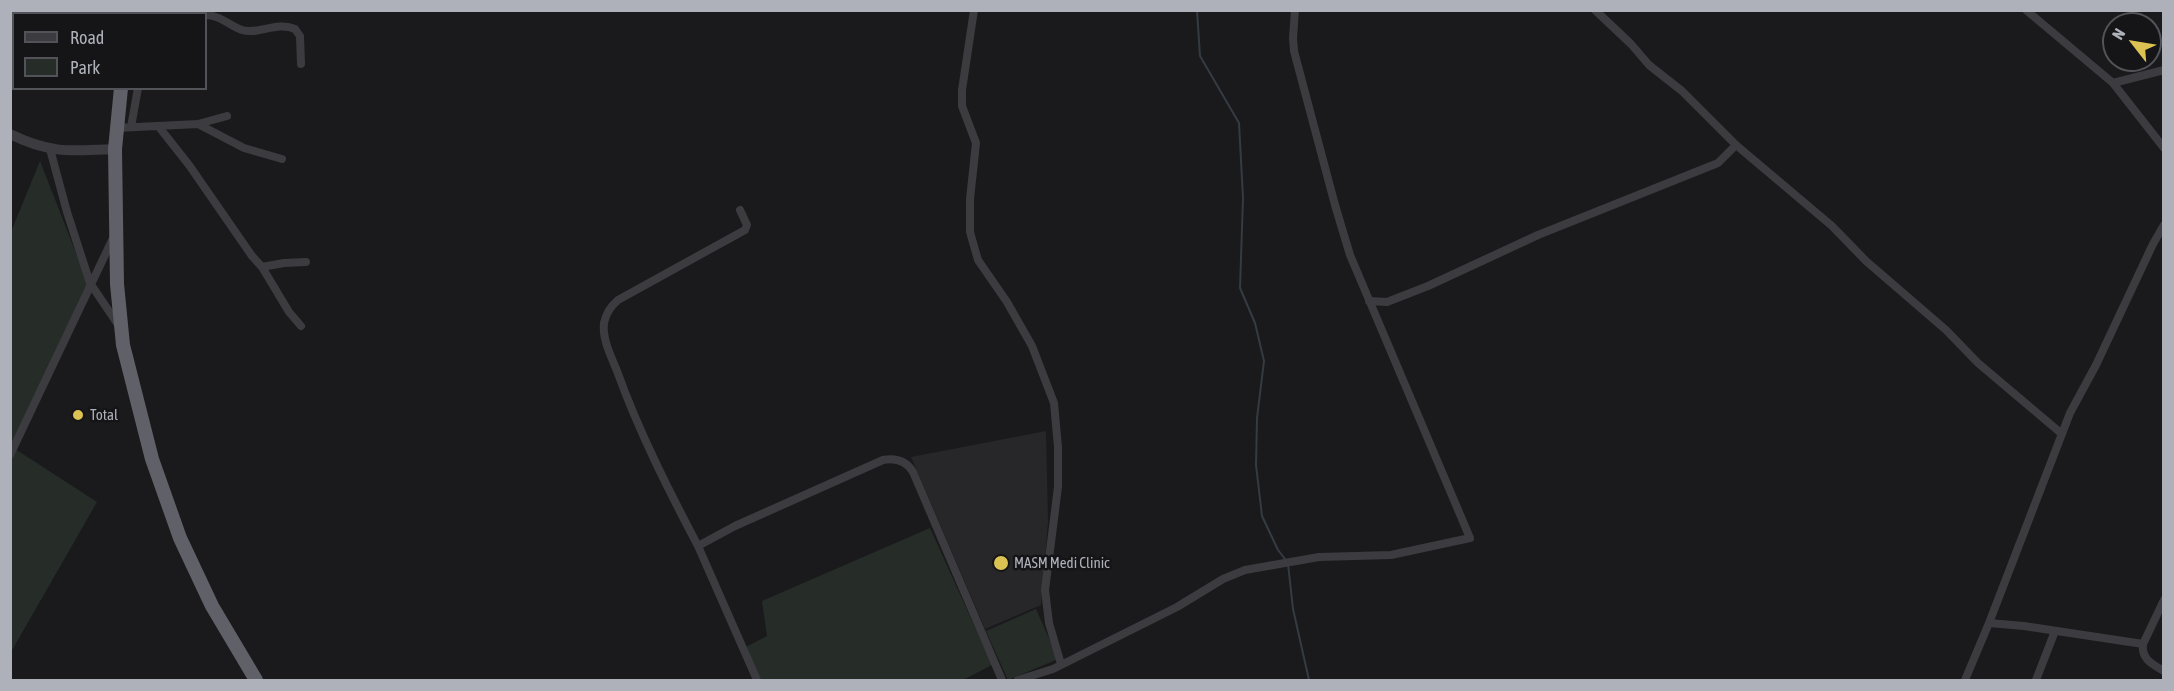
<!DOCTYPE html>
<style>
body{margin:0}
#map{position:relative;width:2174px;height:691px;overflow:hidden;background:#1a1a1c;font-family:"Asap Condensed",sans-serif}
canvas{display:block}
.frame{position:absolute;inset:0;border:12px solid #aeb0ba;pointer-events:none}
.legend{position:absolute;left:12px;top:12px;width:195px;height:78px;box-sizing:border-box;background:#151517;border:2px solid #525358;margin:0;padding:8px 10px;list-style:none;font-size:18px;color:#aeb0ba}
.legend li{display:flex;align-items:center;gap:12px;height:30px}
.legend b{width:30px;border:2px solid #525358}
.north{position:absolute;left:2102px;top:12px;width:60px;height:60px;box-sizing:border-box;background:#151517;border:2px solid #525358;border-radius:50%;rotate:301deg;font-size:16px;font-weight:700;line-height:24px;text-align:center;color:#aeb0ba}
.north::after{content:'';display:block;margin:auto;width:21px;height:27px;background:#dcc252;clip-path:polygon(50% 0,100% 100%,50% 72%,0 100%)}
</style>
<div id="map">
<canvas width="2174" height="691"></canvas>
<div class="frame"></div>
<ul class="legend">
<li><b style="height:8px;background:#3c3c40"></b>Road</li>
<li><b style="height:16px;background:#262d28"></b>Park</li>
</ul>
<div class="north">N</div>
</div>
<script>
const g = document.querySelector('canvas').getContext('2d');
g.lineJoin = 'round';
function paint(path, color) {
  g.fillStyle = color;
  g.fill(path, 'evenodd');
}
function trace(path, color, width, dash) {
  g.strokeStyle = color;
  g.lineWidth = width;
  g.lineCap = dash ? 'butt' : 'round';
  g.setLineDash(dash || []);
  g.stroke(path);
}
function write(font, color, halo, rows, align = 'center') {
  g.font = font + ' "Asap Condensed",sans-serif';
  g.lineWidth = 5;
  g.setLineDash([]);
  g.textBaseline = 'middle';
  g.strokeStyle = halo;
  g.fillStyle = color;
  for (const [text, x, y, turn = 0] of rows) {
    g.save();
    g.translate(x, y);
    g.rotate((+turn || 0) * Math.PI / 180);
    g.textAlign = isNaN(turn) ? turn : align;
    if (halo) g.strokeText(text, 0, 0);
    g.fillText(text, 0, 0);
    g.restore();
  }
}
paint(new Path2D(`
 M 1046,431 L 1048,522 L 1041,605 L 985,629 L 911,457 Z`), '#272629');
paint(new Path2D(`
 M 40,161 L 88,284 L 12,447 L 97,502 L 11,652 L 11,232 Z
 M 930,528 L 992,665 L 963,680 L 759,680 L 744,648 L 767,636 L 762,601 Z
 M 1036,609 L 1058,659 L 1008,680 L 986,631 Z`), '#262d28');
trace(new Path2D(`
 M 1197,10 L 1200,56 L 1239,123 L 1243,198 L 1240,288 L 1255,323 L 1264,361 L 1257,418 L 1256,465 L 1262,516 L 1278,550 L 1285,559
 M 1288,564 L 1293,609 L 1309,680`), '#353b43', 2);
trace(new Path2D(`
 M 974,10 L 962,90 L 962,106 L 976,143 L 970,199 L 970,232 L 978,260 L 1007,302 L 1032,346 L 1054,403 L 1058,447 L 1058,487 L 1045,590 L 1049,623 L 1061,664
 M 1595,10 L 1631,44 L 1649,65 L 1682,91 L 1736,145 L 1832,226 L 1866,261 L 1946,330 L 1978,363 L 2062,434
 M 2026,10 L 2113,83 L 2164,148
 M 206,15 C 222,16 228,25 242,30 C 258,35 277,21 295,29 L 300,36 L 301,64
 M 2113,83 L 2164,70
 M 198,124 L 244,148 L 282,159
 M 131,127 L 138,88
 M 159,127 L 189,165 L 252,256 L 262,267 L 284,263 L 306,262
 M 116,128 L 198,124 L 227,116
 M 50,149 L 67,212 L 90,283 L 119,326
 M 262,267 L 289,312 L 301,326
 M 1369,301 L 1387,302 L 1428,286 L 1538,235 L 1718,163 L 1736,145
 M 10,455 L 114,236
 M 698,546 C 668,489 639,432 617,371 C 611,356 602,339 604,323 C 606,313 611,306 618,300 L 745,230 L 747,225 L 740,210
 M 2164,600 L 2143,644 C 2141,659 2152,664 2164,671
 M 1989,623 L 2070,413 L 2096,365 L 2153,244 L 2164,225
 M 757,680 L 698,546 L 735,526 L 883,460 C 895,458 906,460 913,472 L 1002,680
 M 1018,680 L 1053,669 L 1177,607 L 1223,579 L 1245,570 L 1319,557 L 1391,555 L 1470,538 L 1350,255 L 1335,205 L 1294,51 L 1293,38 L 1295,10
 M 1965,680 L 1989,623 L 2024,626 L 2143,644
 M 2036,680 L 2055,631`), '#3c3c40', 8);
trace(new Path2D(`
 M 10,134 C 50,154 72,151 115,149`), '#3c3c40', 10);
trace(new Path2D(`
 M 134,14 L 134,10
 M 121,88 L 115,149 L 117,284 L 123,345 L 152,459 L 180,538 L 212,606 L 256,680`), '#606068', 14);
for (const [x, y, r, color] of [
 [78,415,6,"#dcc252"],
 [1001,563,8,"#dcc252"]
]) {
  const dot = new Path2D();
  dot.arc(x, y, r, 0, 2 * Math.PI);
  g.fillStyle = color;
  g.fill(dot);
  trace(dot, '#151517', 2);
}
write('15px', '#aeb0ba', '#151517', [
 ["Total",90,415],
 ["MASM Medi Clinic",1014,563]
], 'left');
</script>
